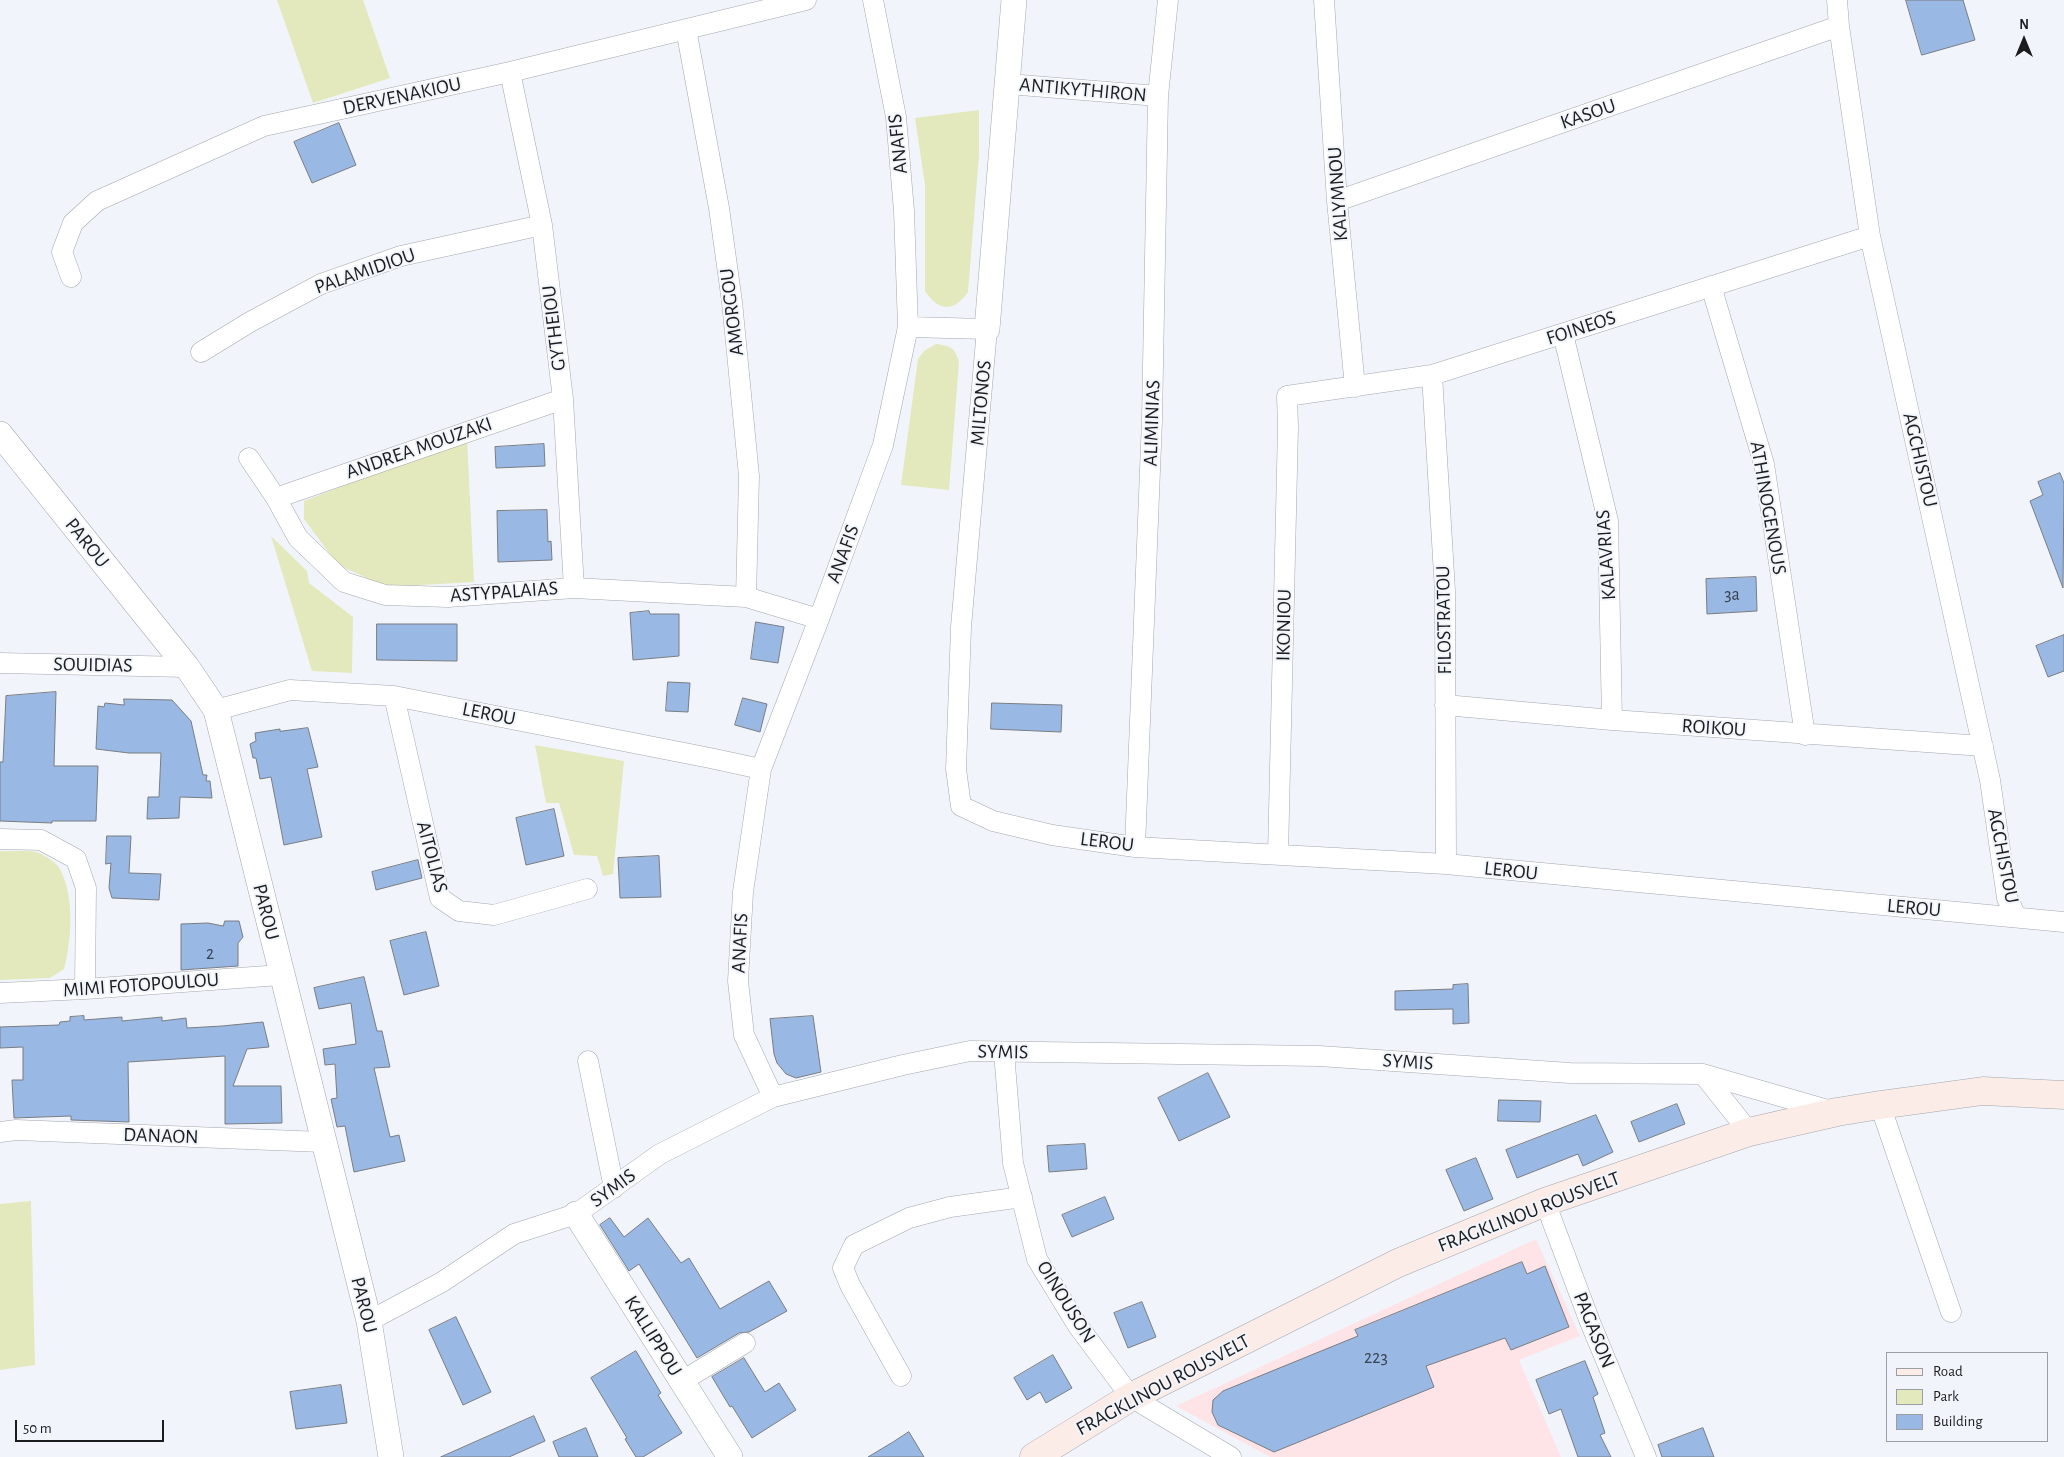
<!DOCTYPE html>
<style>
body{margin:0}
#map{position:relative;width:2064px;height:1457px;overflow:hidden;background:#f1f5fb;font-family:"Alegreya Sans",sans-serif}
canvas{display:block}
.legend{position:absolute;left:1886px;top:1352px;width:162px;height:90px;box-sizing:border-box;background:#f1f5fb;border:1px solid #9b9ea3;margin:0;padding:6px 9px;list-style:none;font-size:15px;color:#1a1c1e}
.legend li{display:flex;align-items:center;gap:10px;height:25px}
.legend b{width:25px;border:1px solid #9b9ea3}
.north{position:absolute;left:1999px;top:15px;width:50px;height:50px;-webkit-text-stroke:4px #f1f5fb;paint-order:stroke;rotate:0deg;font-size:14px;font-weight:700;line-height:20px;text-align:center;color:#1a1c1e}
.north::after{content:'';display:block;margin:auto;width:18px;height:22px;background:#1a1c1e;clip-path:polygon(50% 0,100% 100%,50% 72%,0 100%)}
.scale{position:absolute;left:15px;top:1420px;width:149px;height:22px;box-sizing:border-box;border:2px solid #1a1c1e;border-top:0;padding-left:6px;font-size:15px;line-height:18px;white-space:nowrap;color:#1a1c1e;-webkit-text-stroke:4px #f1f5fb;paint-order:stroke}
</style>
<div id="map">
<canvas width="2064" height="1457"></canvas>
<ul class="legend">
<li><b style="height:6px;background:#fcece8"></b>Road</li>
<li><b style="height:14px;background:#e3e9bd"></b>Park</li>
<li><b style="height:14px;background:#9ab8e4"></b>Building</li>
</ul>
<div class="north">N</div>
<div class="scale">50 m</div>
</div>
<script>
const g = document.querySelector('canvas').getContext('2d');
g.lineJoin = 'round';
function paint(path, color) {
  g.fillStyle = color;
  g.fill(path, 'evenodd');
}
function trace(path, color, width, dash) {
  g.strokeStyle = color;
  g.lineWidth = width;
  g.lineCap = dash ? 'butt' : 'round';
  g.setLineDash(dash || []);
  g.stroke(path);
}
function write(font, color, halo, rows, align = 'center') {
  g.font = font + ' "Alegreya Sans",sans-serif';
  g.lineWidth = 4;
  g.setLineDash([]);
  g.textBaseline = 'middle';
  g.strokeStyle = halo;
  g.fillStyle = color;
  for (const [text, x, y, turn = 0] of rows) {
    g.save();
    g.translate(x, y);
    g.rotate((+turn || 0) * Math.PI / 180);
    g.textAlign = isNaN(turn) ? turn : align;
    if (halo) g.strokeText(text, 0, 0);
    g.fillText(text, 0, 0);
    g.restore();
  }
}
paint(new Path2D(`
 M 1536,1239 L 1580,1336 L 1519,1360 L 1561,1457 L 1270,1457 L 1176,1406 Z`), '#fee3e7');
paint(new Path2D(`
 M 277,0 L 363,0 L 390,78 L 313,103 Z
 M 979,110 L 979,155 L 968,292 C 954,312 939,312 925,291 L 925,185 L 915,118 Z
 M 936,344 C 950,346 955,347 959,362 L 949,490 L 901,485 L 918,359 L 924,351 Z
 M 467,438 L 474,582 L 387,587 L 338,565 L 304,519 L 304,501 Z
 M 271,536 L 307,571 L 309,583 L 353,617 L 352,673 L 312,671 Z
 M 535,745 L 624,761 L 613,874 L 603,876 L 597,856 L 574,855 L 559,803 L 546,803 Z
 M 0,851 C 11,852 28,849 39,853 C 44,855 55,862 58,866 C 75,892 72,940 64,969 L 50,978 L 0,980 Z
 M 31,1201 L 35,1365 L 0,1370 L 0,1204 Z`), '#e3e9bd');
const building = new Path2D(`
 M 1906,0 L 1963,0 L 1975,40 L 1922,55 Z
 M 339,123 L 356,165 L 312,183 L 294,142 Z
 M 544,444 L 545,466 L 496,468 L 495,447 Z
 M 2060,473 L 2064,483 L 2063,588 L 2030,501 L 2043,495 L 2038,482 Z
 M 547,510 L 548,542 L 551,541 L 552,560 L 498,562 L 497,511 Z
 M 1756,577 L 1757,611 L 1707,614 L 1706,579 Z
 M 649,611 L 650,614 L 679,614 L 679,656 L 633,660 L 630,613 Z
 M 756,622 L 784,627 L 778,663 L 751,659 Z
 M 377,624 L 457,624 L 457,661 L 377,660 Z
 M 2064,635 L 2064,671 L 2048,677 L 2036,646 Z
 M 668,682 L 690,683 L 688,712 L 666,711 Z
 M 56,692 L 54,766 L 98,766 L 96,821 L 52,821 L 52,823 L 0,821 L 0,762 L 3,762 L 6,696 Z
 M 743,698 L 767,704 L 760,732 L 735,725 Z
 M 124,699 L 172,700 L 191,721 L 203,775 L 207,775 L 206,781 L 210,781 L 212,798 L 180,797 L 179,818 L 147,819 L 148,797 L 159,797 L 161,753 L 129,753 L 96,749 L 98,706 L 104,707 L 105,703 L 124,705 Z
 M 992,703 L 1062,705 L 1061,732 L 991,729 Z
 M 308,728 L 318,767 L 307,769 L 322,837 L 284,845 L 271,777 L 260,779 L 256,758 L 253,758 L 250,744 L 256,741 L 255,733 L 280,729 L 280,731 Z
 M 554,809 L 564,856 L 526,865 L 516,818 Z
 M 107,836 L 131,836 L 129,873 L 161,874 L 159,900 L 112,898 L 109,888 L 111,863 L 106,864 Z
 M 659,856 L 661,897 L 620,898 L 618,858 Z
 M 418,860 L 422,878 L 376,890 L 372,872 Z
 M 225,921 L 239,921 L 243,937 L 238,943 L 238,966 L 181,970 L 181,924 L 208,923 L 223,926 Z
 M 426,932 L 439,986 L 404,995 L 390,941 Z
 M 364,977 L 377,1031 L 382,1031 L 390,1067 L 374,1068 L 390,1137 L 399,1135 L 405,1161 L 354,1172 L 345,1126 L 337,1127 L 331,1099 L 337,1098 L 335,1064 L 325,1065 L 323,1049 L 356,1044 L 351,1003 L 319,1009 L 314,988 Z
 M 1468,984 L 1469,1023 L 1453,1024 L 1453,1009 L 1395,1010 L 1395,991 L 1453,989 L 1453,985 Z
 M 84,1016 L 84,1020 L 122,1017 L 122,1021 L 162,1017 L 162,1021 L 186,1018 L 187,1028 L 222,1026 L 263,1022 L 269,1047 L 247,1049 L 233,1086 L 281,1086 L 282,1123 L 225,1124 L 225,1056 L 128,1062 L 129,1122 L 71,1120 L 71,1116 L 14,1118 L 12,1080 L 23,1080 L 23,1047 L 0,1048 L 0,1027 L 59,1025 L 60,1022 L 70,1021 L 70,1017 Z
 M 813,1016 L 821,1072 L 796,1078 L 786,1074 L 777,1063 L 774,1054 L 770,1019 Z
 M 1208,1073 L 1230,1117 L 1179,1141 L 1158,1098 Z
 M 1499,1100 L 1541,1101 L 1540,1122 L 1498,1121 Z
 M 1677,1104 L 1685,1124 L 1639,1142 L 1631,1122 Z
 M 1596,1115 L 1613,1152 L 1583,1166 L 1578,1154 L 1517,1178 L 1506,1150 Z
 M 1085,1144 L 1087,1169 L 1049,1172 L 1047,1146 Z
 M 1476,1158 L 1493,1199 L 1464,1211 L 1446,1170 Z
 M 1105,1197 L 1114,1219 L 1072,1237 L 1062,1215 Z
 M 610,1218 L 624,1237 L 648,1218 L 681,1263 L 689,1258 L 720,1309 L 769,1281 L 787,1311 L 749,1332 L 739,1333 L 697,1358 L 639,1264 L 629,1271 L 600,1225 Z
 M 1522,1262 L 1527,1274 L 1545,1266 L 1569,1327 L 1511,1350 L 1505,1338 L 1426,1366 L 1434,1387 L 1274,1452 L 1218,1425 L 1212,1412 L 1213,1400 L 1223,1391 L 1358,1336 L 1355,1330 Z
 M 1142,1302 L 1156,1337 L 1128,1348 L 1114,1313 Z
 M 456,1317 L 491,1392 L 463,1405 L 429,1330 Z
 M 636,1351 L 661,1393 L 658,1395 L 682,1433 L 643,1457 L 636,1457 L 625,1439 L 627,1438 L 591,1378 Z
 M 1053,1355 L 1072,1388 L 1046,1403 L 1040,1392 L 1027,1400 L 1014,1378 Z
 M 744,1358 L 765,1392 L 779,1383 L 796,1410 L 752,1438 L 732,1406 L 730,1407 L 712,1377 Z
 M 1585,1361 L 1598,1394 L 1593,1397 L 1605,1433 L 1600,1435 L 1611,1457 L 1578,1457 L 1561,1409 L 1549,1414 L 1536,1380 Z
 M 341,1385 L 347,1423 L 296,1429 L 290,1392 Z
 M 534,1416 L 545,1441 L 509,1457 L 441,1457 Z
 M 586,1428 L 598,1457 L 559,1457 L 553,1442 Z
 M 1703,1428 L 1714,1457 L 1662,1457 L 1658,1445 Z
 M 909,1432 L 924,1457 L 868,1457 L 893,1442 Z`);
paint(building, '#9ab8e4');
trace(building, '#797d82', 1);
const minor = new Path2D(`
 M 1324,0 L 1337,201 L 1355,387
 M 1837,0 L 1839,26 L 1870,236 L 1990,780 L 2007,898 L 2016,916
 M 686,29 L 719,208 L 732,302 L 749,476 L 746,597
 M 510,72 L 542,225 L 563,399 L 574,588
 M 1008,84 L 1158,96
 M 1337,201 L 1839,26
 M 71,277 L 62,252 L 73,223 L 97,201 L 264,126 L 510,72 L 806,0
 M 1711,286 L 1764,464 L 1805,735
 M 908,327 L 987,329 L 961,627 L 956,769 L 961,806 L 993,821 L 1052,835 L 1135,847 L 1446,864 L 2064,922
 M 1563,334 L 1608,521 L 1612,720
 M 201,352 L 250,322 L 321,284 L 401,256 L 542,225
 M 1432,375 L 1445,591 L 1446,864
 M 249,458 L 276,498 L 298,538 L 344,582 L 385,595 L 448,597 L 574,588 L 746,597 L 819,619
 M 276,498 L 563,399
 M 0,663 L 187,667
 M 394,696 L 440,898 L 459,911 L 494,915 L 587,889
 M 1445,705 L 1612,720 L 1983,746
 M 216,710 L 290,690 L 394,696 L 710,758 L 761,769
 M 0,839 L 41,840 L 76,859 L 86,888 L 85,989
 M 1135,847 L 1152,420 L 1158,96 L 1168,0
 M 1278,854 L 1288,427 L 1287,396 L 1432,375 L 1870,236
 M 0,993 L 85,989 L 281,975
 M 1004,1052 L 1013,1163 L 1037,1259 L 1078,1326 L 1131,1397 L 1231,1457
 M 588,1061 L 614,1188
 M 1703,1074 L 1749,1132
 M 773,1097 L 744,1035 L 738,981 L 743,892 L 761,769 L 819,619 L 883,445 L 908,327 L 904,211 L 896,117 L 873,0
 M 1880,1105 L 1951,1312
 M 0,1132 L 16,1130 L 323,1142
 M 1545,1202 L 1590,1322 L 1646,1457
 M 369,1321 L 442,1282 L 514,1234 L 576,1214 L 660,1154 L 773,1097 L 903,1065 L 970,1051 L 1319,1056 L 1570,1073 L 1703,1074 L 1835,1112
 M 901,1376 L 850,1285 L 843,1268 L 854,1245 L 909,1218 L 950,1207 L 1022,1197
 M 682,1381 L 745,1343`);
const tertiary = new Path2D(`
 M 987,329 L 1014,0
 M 0,434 L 187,667 L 216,710 L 369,1321 L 391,1457
 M 576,1214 L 730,1457`);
const secondary = new Path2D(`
 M 1034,1457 L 1131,1397 L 1398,1263 L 1545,1202 L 1749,1132 L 1837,1112 L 1880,1105 L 1983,1091 L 2064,1095`);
trace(minor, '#a3a7ad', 21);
trace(tertiary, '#a3a7ad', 26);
trace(secondary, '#a3a7ad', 29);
trace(minor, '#fff', 20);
trace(tertiary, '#fff', 25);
trace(secondary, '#fcece8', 28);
write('18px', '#3a4350', null, [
 ["3a",1732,595],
 ["2",210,954],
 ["223",1376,1358]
]);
write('20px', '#1a1c1e', '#f1f5fb', [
 ["ANTIKYTHIRON",1083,90,5],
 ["DERVENAKIOU",402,96,-12],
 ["KASOU",1588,114,-19],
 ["ANAFIS",898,144,-96],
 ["KALYMNOU",1338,194,-94],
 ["PALAMIDIOU",365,271,-19],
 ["AMORGOU",732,312,-97],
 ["GYTHEIOU",554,328,-97],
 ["FOINEOS",1581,328,-18],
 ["MILTONOS",981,403,-85],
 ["ALIMINIAS",1152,423,-88],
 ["ANDREA MOUZAKI",419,448,-19],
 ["AGCHISTOU",1920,460,77],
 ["ATHINOGENOUS",1768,508,80],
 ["PAROU",87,543,51],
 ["ANAFIS",843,554,-70],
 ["KALAVRIAS",1606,555,-94],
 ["ASTYPALAIAS",504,592,-4],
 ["FILOSTRATOU",1444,620,-91],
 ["IKONIOU",1284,625,-89],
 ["SOUIDIAS",93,665,1],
 ["LEROU",489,714,11],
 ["ROIKOU",1714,728,4],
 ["LEROU",1107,842,7],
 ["AGCHISTOU",2003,856,79],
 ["AITOLIAS",432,857,75],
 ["LEROU",1511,871,6],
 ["LEROU",1914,908,5],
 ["PAROU",266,912,76],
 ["ANAFIS",740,943,-87],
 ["MIMI FOTOPOULOU",141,985,-4],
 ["SYMIS",1003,1052,1],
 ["SYMIS",1408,1062,4],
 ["DANAON",161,1136,2],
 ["SYMIS",613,1188,-36],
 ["FRAGKLINOU ROUSVELT",1529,1212,-21],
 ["OINOUSON",1066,1302,58],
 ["PAROU",364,1305,76],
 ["PAGASON",1594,1330,68],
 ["KALLIPPOU",653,1336,58],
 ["FRAGKLINOU ROUSVELT",1163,1385,-28]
]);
</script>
